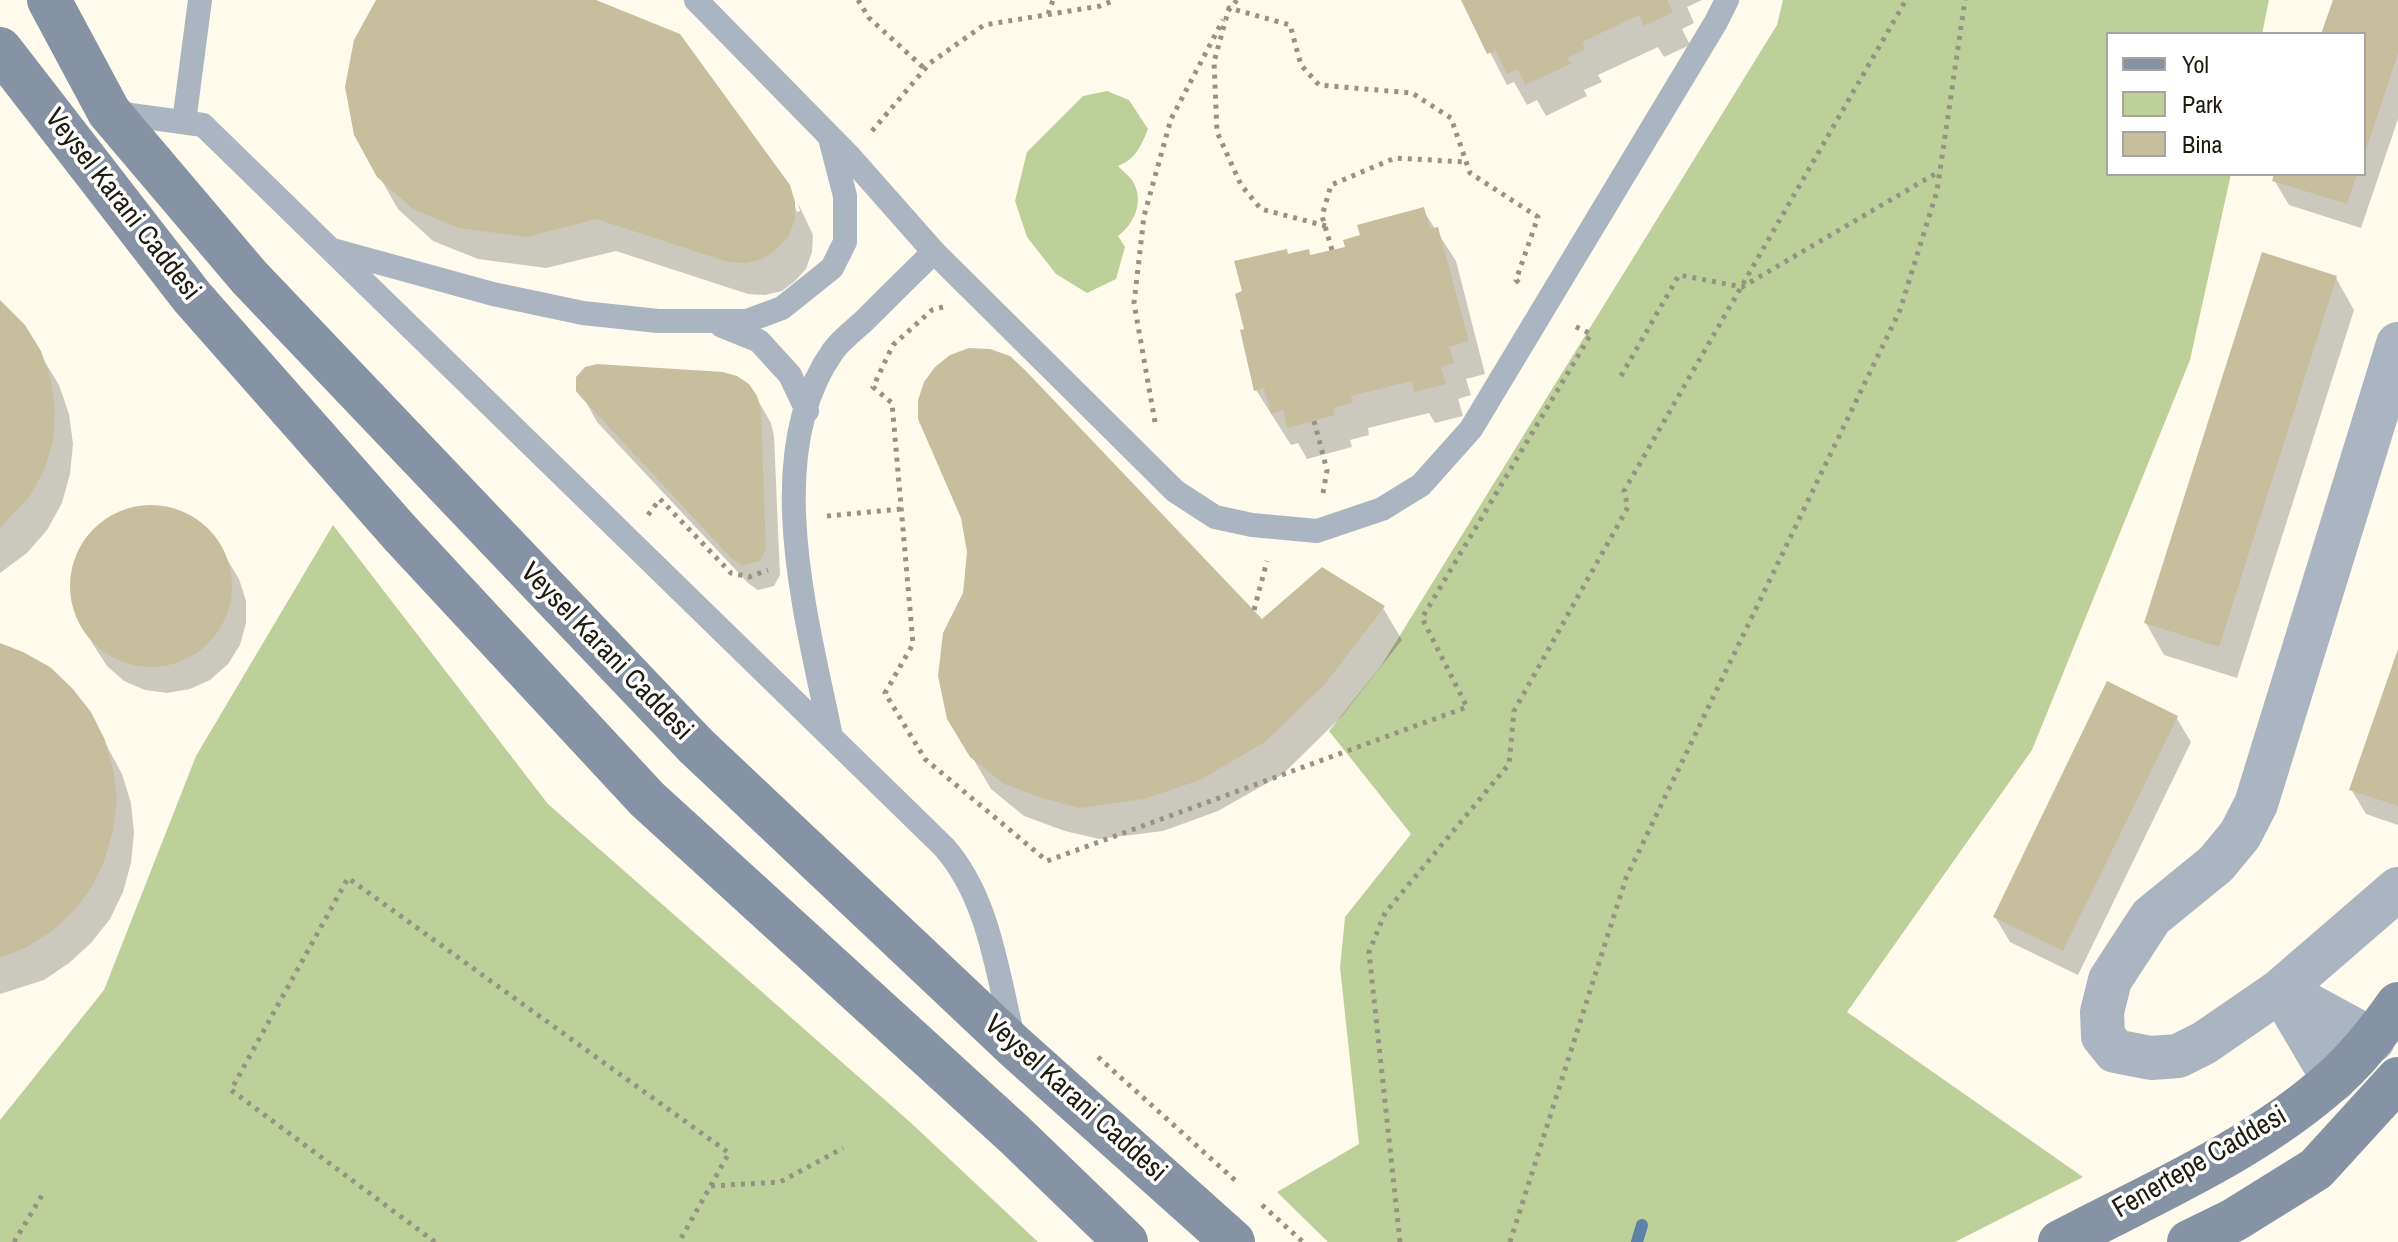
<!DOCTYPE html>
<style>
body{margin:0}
#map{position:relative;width:2398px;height:1242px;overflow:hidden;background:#fefbed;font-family:"Archivo Narrow",sans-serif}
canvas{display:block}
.legend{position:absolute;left:2106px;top:32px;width:260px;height:144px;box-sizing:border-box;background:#fff;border:2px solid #a5a49f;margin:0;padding:10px 14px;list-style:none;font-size:24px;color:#1f1c0f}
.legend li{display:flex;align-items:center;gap:16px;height:40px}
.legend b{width:40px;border:2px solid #a5a49f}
</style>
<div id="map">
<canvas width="2398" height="1242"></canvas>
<ul class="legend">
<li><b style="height:10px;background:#8593a5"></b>Yol</li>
<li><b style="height:22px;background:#bdd09a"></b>Park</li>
<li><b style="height:22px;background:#c7be9d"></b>Bina</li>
</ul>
</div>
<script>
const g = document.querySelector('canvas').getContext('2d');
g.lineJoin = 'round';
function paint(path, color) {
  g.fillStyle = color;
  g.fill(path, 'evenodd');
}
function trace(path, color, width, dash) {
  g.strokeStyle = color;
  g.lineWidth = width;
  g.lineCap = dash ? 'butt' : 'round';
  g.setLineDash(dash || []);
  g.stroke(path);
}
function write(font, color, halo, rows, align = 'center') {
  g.font = font + ' "Archivo Narrow",sans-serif';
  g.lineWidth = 7;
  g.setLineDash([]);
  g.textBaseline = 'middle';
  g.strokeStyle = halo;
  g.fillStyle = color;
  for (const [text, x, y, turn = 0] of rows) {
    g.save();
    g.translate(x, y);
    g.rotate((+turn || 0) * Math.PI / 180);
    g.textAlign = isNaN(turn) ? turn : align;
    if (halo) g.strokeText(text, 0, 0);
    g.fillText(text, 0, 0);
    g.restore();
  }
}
paint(new Path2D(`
 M 1783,0 L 2269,0 L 2262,34 L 2108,34 L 2108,174 L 2231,174 L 2190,360 L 2032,750 L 1847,1012 L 2083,1177 L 1955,1242 L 1328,1242 L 1277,1192 L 1359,1144 L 1340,967 L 1345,917 L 1411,834 L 1329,731 L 1381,666 L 1777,25 Z
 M 1107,91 L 1129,100 L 1148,129 C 1141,146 1136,159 1118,166 C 1122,170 1128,175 1132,180 C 1145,200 1135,223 1118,236 L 1125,247 L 1116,279 L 1087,293 L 1056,274 L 1027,237 L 1015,201 L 1027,152 L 1083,96 Z
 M 333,525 L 548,804 L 910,1122 L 1038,1242 L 0,1242 L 0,1120 L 104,990 L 196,756 Z`), '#bdd09a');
paint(new Path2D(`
 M 378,0 L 591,0 L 788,187 L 797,212 L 800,211 L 798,203 L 813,235 L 812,252 L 806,269 L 795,281 L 782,291 L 765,295 L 748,294 L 616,251 L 546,268 L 478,259 L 433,241 L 398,209 L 355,134 Z
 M 1463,0 L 1702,0 L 1687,7 L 1694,23 L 1682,29 L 1690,45 L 1664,57 L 1658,47 L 1598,75 L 1602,82 L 1584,90 L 1587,96 L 1546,116 L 1537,100 L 1527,105 L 1514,82 L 1507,85 Z
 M 2335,0 L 2398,0 L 2398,119 L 2361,228 L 2289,205 L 2274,180 L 2277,174 L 2364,174 L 2364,34 L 2323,34 Z
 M 1423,210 L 1456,261 L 1485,374 L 1466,379 L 1471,395 L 1458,399 L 1463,416 L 1435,423 L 1429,413 L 1368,428 L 1369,435 L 1350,440 L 1352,447 L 1307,459 L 1298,443 L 1291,445 L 1256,390 L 1247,330 L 1289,256 L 1308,252 L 1311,257 L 1347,248 L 1363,237 Z
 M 2336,278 L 2354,310 L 2237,678 L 2164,655 L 2146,623 Z
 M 0,302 L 39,352 L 59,385 L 69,414 L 73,444 L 70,474 L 62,503 L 47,530 L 27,553 L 0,573 Z
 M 582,395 L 756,397 L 771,423 L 774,436 L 780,575 L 774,586 L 758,590 L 748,583 L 597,422 Z
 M 150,506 L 173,510 L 194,519 L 211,533 L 239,579 L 246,601 L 246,623 L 240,645 L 228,664 L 210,680 L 190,689 L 167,693 L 145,690 L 124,681 L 107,666 L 94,646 L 79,620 L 72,599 L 72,576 L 78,554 L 90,535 L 107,520 L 128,511 Z
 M 1383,608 L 1402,640 L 1342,716 L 1283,774 L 1218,811 L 1163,831 L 1099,839 L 1065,831 L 1024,816 L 991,789 L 949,718 L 1262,622 Z
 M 0,645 L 89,713 L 122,774 L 131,803 L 134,833 L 131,863 L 123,892 L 110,919 L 91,943 L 69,963 L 44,980 L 0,994 Z
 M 2398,654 L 2398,825 L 2366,814 L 2351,789 Z
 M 2176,717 L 2191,742 L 2078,975 L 2010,942 L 1995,917 Z`), '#0003');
trace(new Path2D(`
 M 1637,1242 L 1642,1225`), '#5e81a8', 12);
paint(new Path2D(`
 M 376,0 L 596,0 L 680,34 L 790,185 L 795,202 L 795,219 L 789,236 L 777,249 L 763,259 L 746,263 L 728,262 L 596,219 L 527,237 L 458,228 L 413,209 L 377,177 L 354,135 L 345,87 L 354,40 Z
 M 1461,0 L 1667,0 L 1673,12 L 1644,26 L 1639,15 L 1582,42 L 1585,49 L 1567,58 L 1571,64 L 1525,85 L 1518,69 L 1507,74 L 1496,51 L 1487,54 Z
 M 2333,0 L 2398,0 L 2398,53 L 2365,153 L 2364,34 L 2321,34 Z
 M 2274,174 L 2357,174 L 2347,204 L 2272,181 Z
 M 1424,207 L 1430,229 L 1438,227 L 1469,341 L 1449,347 L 1454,363 L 1441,367 L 1446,384 L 1414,392 L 1412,381 L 1351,396 L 1352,403 L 1333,408 L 1335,415 L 1287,428 L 1283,410 L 1271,414 L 1264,388 L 1254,391 L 1240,330 L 1244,329 L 1235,294 L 1242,291 L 1234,261 L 1287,249 L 1288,254 L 1309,249 L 1310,255 L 1345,247 L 1343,240 L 1360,235 L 1357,225 Z
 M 2262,252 L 2337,276 L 2219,647 L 2144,623 Z
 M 0,300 L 25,325 L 41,351 L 51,380 L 55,410 L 53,441 L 44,471 L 29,497 L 0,528 Z
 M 969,348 L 990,349 L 1010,356 L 1025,370 L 1262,619 L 1322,567 L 1385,606 L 1325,684 L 1265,742 L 1200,780 L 1144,799 L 1080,808 L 1045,799 L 1004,784 L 970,757 L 947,719 L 938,676 L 943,633 L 963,593 L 967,552 L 961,518 L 918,419 L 918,400 L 924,382 L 935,367 L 950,355 Z
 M 597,364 L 723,372 L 737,376 L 749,384 L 757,396 L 761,409 L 766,549 L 760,561 L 742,566 L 731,558 L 580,396 L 576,391 L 576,377 L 585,367 Z
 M70 586a81 81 0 1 1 162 0a81 81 0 1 1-162 0Z
 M 0,643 L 23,652 L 50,667 L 72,688 L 91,712 L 105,740 L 113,769 L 117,799 L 113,830 L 105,859 L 92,887 L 74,911 L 51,932 L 25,948 L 0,958 Z
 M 2398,649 L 2398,806 L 2349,790 Z
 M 2107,681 L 2178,716 L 2063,951 L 1993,917 Z`), '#c7be9d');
trace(new Path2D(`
 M 858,0 L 869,18 L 925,69
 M 1228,11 L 1237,0
 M 1048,14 L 1053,0
 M 872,131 L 930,63 L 984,25 L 1100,6 L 1115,0
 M 1326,226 L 1261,209 L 1241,185 L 1217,132 L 1214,62 L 1229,8 L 1290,25 L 1301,65 L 1319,85 L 1412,93 L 1451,118 L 1470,173 L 1538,217 L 1516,280 L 1521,285
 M 1332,250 L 1322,216 L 1331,185 L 1395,158 L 1466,162
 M 943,307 L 932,310 L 893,345 L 873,387 L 892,403 L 913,644 L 885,693 L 925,759 L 1047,861 L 1467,707 L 1422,618 L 1591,334 L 1572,325
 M 1621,376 L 1679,275 L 1742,287 L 1940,171
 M 1314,421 L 1327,470 L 1323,493
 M 1155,422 L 1134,303 L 1144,216 L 1171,119 L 1223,20
 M 648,515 L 660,499 L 731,573 L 749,577 L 768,570
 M 827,516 L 901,509
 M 1254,610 L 1267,561
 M 1098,1057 L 1237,1182
 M 711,1186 L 780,1182 L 843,1148
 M 1262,1205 L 1303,1242
 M 14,1242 L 44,1192
 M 435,1242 L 231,1090 L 348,878 L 729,1153 L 679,1242
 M 1400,1242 L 1369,952 L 1385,913 L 1509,764 L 1514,711 L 1628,507 L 1624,491 L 1906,0
 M 1510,1242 L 1626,878 L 1900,310 L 1937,191 L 1965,0`), '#969385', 5, [4, 6]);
trace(new Path2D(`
 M 696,0 L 850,157 L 934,252 L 1175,491 L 1215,517 L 1252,525 L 1317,531 L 1382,509 L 1421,485 L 1471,429 L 1716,22 L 1727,0
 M 109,112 L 203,125 L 944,847 C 989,898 997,972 1013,1037
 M 184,122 L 200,0
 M 333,250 L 493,294 L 583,313 L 658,321 L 747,321 L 782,308 L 832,268 L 845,242 L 845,196 L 830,138
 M 722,326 L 759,341 L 790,375 L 807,411
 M 831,737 C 808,622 759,455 833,351 C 841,340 854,330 864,321 C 887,298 910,275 934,252`), '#abb5c1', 24);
trace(new Path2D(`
 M 2398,344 L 2256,804 L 2240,835 L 2216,864 L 2151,917 L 2110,980 L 2102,1012 L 2103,1036 L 2115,1051 L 2151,1058 L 2178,1056 L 2204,1043 L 2281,990 L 2398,889
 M 2334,1080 L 2281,990 L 2373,1040`), '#abb5c1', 44);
trace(new Path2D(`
 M 49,0 L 109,112 L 249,277 L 696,746 L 1015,1047 L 1233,1242
 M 0,49 L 192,297 L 400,533 L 647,799 L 1014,1134 L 1126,1242
 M 2060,1242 C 2153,1193 2255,1150 2334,1079 C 2359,1057 2379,1031 2398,1004
 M 2189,1242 L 2234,1220 L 2316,1169 L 2398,1079`), '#8593a5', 44);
write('28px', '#1f1c0f', '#fff', [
 ["Veysel Karani Caddesi",122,205,52],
 ["Veysel Karani Caddesi",606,652,46],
 ["Veysel Karani Caddesi",1075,1099,42],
 ["Fenertepe Caddesi",2200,1163,-30]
]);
</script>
